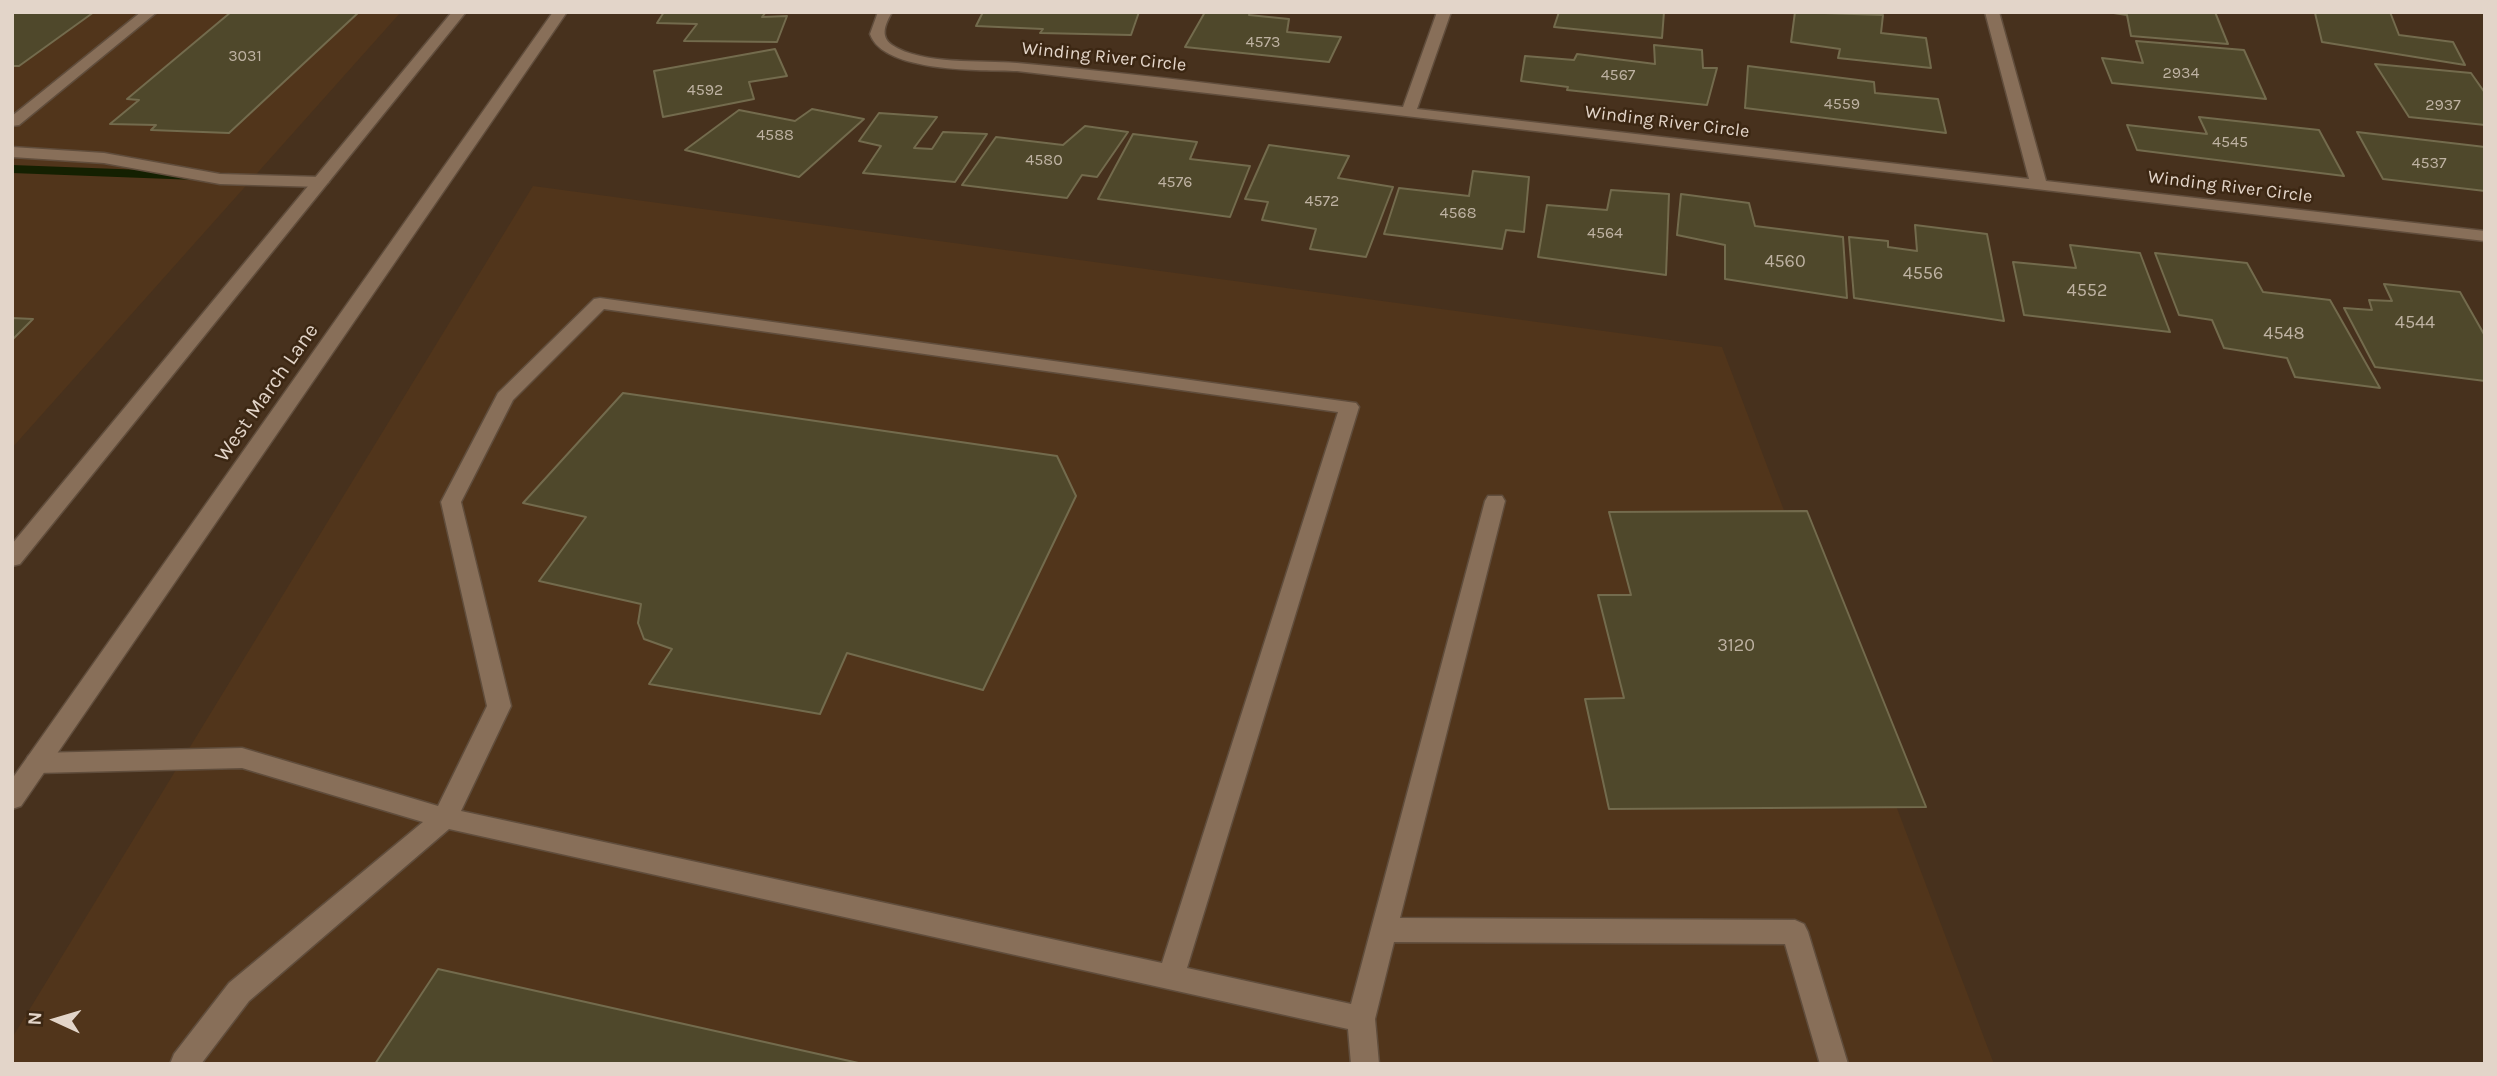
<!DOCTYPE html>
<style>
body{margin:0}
#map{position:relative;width:2497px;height:1076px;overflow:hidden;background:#47311d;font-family:Karla,sans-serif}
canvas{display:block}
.frame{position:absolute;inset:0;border:14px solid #e3d5c9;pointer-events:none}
.north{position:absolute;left:21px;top:985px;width:70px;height:70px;-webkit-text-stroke:5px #3c2713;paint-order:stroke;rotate:274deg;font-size:19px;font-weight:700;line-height:28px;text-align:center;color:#e3d5c9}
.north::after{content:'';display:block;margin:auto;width:24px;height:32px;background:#e3d5c9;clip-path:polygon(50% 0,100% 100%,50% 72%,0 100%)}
</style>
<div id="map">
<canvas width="2497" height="1076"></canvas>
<div class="frame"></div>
<div class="north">N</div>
</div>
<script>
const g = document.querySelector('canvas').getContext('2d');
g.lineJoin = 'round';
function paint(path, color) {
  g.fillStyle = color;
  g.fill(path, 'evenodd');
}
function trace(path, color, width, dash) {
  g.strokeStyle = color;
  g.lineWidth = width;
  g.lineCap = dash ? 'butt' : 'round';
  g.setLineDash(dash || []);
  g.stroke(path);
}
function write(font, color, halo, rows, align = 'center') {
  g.font = font + ' Karla,sans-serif';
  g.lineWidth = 5;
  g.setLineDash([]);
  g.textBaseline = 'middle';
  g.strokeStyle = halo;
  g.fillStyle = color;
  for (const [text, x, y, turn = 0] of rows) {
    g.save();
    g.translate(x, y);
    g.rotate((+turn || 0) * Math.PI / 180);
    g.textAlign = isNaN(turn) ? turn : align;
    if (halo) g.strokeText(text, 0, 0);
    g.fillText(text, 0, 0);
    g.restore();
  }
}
paint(new Path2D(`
 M 12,12 L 401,12 L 12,448 Z
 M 533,186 L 1722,347 L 1994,1064 L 12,1064 L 12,1038 Z`), '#51351b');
paint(new Path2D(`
 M 12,165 L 197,172 L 204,176 L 197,180 L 12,173 Z`), '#142001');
const building = new Path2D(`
 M 12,12 L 94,12 L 19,66 L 12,66 Z
 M 231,12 L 359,12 L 229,133 L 151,130 L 156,125 L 110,124 L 139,100 L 127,99 Z
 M 664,12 L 766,12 L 762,17 L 787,16 L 777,42 L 684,41 L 697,24 L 657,23 Z
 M 983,12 L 1139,12 L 1131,35 L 1040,33 L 1043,29 L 976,26 Z
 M 1205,12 L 1250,12 L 1249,15 L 1289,19 L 1287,32 L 1341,37 L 1329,62 L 1185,47 Z
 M 1559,12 L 1664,12 L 1662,38 L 1554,27 Z
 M 1795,12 L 1883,15 L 1881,33 L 1926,38 L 1931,68 L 1838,58 L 1840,49 L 1791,42 Z
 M 2107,12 L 2215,12 L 2228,44 L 2131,36 L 2127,15 Z
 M 2312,12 L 2390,12 L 2399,35 L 2453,42 L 2465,65 L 2322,42 L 2315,13 Z
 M 2136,41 L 2244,50 L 2266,99 L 2112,83 L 2102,58 L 2143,63 Z
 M 1654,45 L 1702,50 L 1703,68 L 1717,68 L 1707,105 L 1567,90 L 1568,87 L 1521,81 L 1525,56 L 1574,60 L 1577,54 L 1655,64 Z
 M 775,49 L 787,76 L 749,82 L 754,99 L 663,117 L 654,71 Z
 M 2375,64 L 2471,73 L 2485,93 L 2485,125 L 2409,117 Z
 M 1748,66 L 1874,82 L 1875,93 L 1938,99 L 1946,133 L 1745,108 Z
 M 812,109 L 864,119 L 799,177 L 685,150 L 739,110 L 795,121 Z
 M 879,113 L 937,117 L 914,148 L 932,149 L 943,132 L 987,134 L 955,182 L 863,173 L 881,146 L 859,141 Z
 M 2199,117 L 2319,130 L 2344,176 L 2137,150 L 2127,125 L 2207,134 Z
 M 1085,126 L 1128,132 L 1097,177 L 1082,175 L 1067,198 L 962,185 L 996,137 L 1063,145 Z
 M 2357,132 L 2485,147 L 2485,191 L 2383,179 Z
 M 1133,134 L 1197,142 L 1190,159 L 1250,166 L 1230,217 L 1098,199 Z
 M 1269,145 L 1349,156 L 1338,178 L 1393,187 L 1366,257 L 1310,249 L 1316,229 L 1262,220 L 1268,202 L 1245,199 Z
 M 1473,171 L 1529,177 L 1524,232 L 1506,230 L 1502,249 L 1384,234 L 1399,188 L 1469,196 Z
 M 1611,190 L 1669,194 L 1666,275 L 1538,257 L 1547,205 L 1607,210 Z
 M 1681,194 L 1749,203 L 1755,226 L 1843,237 L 1847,298 L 1725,279 L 1725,245 L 1677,235 Z
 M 1915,225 L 1987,234 L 2004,321 L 1854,298 L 1849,237 L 1888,241 L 1888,247 L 1917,251 Z
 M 2070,245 L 2140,253 L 2170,332 L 2024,315 L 2013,262 L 2076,268 Z
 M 2155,253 L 2247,263 L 2263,292 L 2330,300 L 2380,388 L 2295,377 L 2287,358 L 2224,348 L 2212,320 L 2179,315 Z
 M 2384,284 L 2460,292 L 2485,336 L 2485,381 L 2375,367 L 2344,308 L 2372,310 L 2369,300 L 2392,301 Z
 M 12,318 L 33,319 L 12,340 Z
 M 623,393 L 1057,456 L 1076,496 L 983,690 L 847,653 L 820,714 L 649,684 L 672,649 L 644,639 L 638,623 L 641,604 L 539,581 L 586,517 L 523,503 Z
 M 1807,511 L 1926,807 L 1609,809 L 1585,699 L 1624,698 L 1598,595 L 1631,595 L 1609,512 Z
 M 438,969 L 863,1064 L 375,1064 Z`);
paint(building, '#4f482b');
trace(building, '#736b4d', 2);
const service = new Path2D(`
 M 141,12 L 157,12 L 19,125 L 12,126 L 12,116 Z
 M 12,147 L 104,153 L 220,174 L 321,177 L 329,182 L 321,187 L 220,184 L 104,163 L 12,157 Z
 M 600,298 L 1356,403 L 1359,407 L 1187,968 L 1351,1004 L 1485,501 L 1488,496 L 1502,496 L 1505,501 L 1400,918 L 1795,920 L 1804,924 L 1808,932 L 1848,1064 L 1820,1064 L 1785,944 L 1394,942 L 1375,1019 L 1379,1064 L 1351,1064 L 1348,1029 L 449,829 L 249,1001 L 201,1064 L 170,1064 L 174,1054 L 229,983 L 423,822 L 242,768 L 37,773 L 28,770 L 25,763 L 28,756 L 37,753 L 242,748 L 438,806 L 487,706 L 441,502 L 498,393 L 594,299 ZM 604,309 L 1338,412 L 1162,963 L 461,811 L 511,706 L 461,502 L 513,400 Z`);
const minor = new Path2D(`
 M 878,12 L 892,12 C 886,23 879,36 892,45 C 922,65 982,60 1017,63 C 1146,74 1275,92 1403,107 L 1437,12 L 1451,12 L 1417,109 L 2029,179 L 1985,12 L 1999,12 L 2046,181 L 2485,231 L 2485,241 L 1017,71 C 983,70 883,73 870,34 Z`);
const secondary = new Path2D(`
 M 452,12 L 466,12 L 20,564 L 12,566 L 12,544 Z
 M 553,12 L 567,12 L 21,806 L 12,809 L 12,779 Z`);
trace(service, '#604d3c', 3);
trace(minor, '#604d3c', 3);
trace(secondary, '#604d3c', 3);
paint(service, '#886f59');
paint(minor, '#886f59');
paint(secondary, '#886f59');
write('16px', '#beb2a2', null, [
 ["4573",1263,42],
 ["3031",245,56],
 ["2934",2181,73],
 ["4567",1618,75],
 ["4592",705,90],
 ["4559",1842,104],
 ["2937",2443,105],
 ["4588",775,135],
 ["4545",2230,142],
 ["4580",1044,160],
 ["4537",2429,163],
 ["4576",1175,182],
 ["4572",1322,201],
 ["4568",1458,213],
 ["4564",1605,233]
]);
write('18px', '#e3d5c9', '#3c2713', [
 ["Winding River Circle",1104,57,6],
 ["Winding River Circle",1667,122,7],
 ["Winding River Circle",2230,187,7]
]);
write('18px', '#beb2a2', null, [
 ["4560",1785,262],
 ["4556",1923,274],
 ["4552",2087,291],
 ["4544",2415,323],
 ["4548",2284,334],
 ["3120",1736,646]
]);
write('21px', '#e3d5c9', '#3c2713', [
 ["West March Lane",267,393,-55]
]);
</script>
